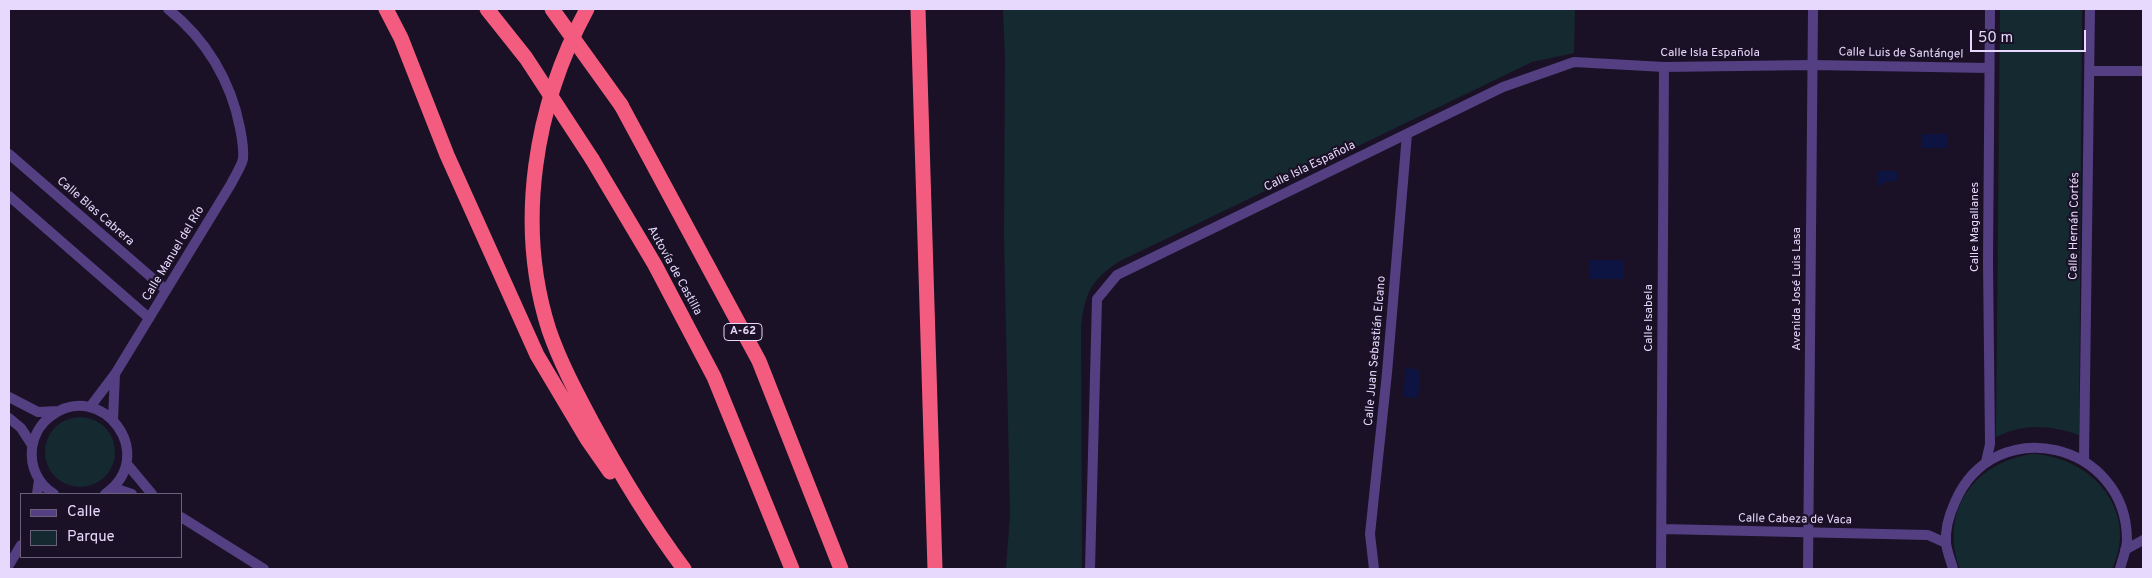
<!DOCTYPE html>
<meta charset="utf-8">
<style>
body{margin:0}
#map{position:relative;width:2152px;height:578px;overflow:hidden;background:#1a1126;font-family:Overpass,sans-serif}
canvas{display:block}
.frame{position:absolute;inset:0;border:10px solid #e6d9fd;pointer-events:none}
.legend{position:absolute;left:20px;top:493px;width:162px;height:65px;box-sizing:border-box;background:#1a1126;border:1px solid #6c617c;margin:0;padding:6px 9px;list-style:none;font-size:15px;color:#e6d9fd}
.legend li{display:flex;align-items:center;gap:10px;height:25px}
.legend b{width:25px;border:1px solid #6c617c}
.scale{position:absolute;left:1970px;top:30px;width:116px;height:22px;box-sizing:border-box;border:2px solid #e6d9fd;border-top:0;padding-left:6px;font-size:15px;line-height:18px;white-space:nowrap;color:#e6d9fd;-webkit-text-stroke:4px #1a1126;paint-order:stroke}
</style>
<div id="map">
<canvas width="2152" height="578"></canvas>
<div class="frame"></div>
<ul class="legend">
<li><b style="height:6px;background:#533f82"></b>Calle</li>
<li><b style="height:14px;background:#152a30"></b>Parque</li>
</ul>
<div class="scale">50 m</div>
</div>
<script>
const g = document.querySelector('canvas').getContext('2d');
g.lineJoin = 'round';
function paint(path, color) {
  g.fillStyle = color;
  g.fill(path, 'evenodd');
}
function trace(path, color, width, dash) {
  g.strokeStyle = color;
  g.lineWidth = width;
  g.lineCap = dash ? 'butt' : 'round';
  g.setLineDash(dash || []);
  g.stroke(path);
}
function write(font, color, halo, rows, align = 'center') {
  g.font = font + ' Overpass,sans-serif';
  g.lineWidth = 4.5;
  g.setLineDash([]);
  g.textBaseline = 'middle';
  g.strokeStyle = halo;
  g.fillStyle = color;
  for (const [text, x, y, turn = 0] of rows) {
    g.save();
    g.translate(x, y);
    g.rotate((+turn || 0) * Math.PI / 180);
    g.textAlign = isNaN(turn) ? turn : align;
    if (halo) g.strokeText(text, 0, 0);
    g.fillText(text, 0, 0);
    g.restore();
  }
}
paint(new Path2D(`
 M 1003,9 L 1575,9 L 1574,53 L 1532,62 L 1118,262 C 1090,281 1085,294 1081,326 L 1082,569 L 1006,569 L 1010,515 L 1004,236 L 1005,57 Z
 M 2000,9 L 2082,9 L 2079,435 C 2051,425 2023,423 1996,437 Z
 M45 452a35 35 0 1 1 70 0a35 35 0 1 1-70 0Z
 M 2032,454 C 2091,456 2140,511 2112,569 L 1960,569 C 1939,512 1973,463 2032,454 Z`), '#152a30');
paint(new Path2D(`
 M 1922,134 L 1948,134 L 1948,148 L 1921,148 Z
 M 1878,171 L 1898,171 L 1897,181 L 1884,182 L 1883,185 L 1877,185 Z
 M 1590,260 L 1624,260 L 1624,279 L 1590,279 Z
 M 1406,368 L 1420,370 L 1418,398 L 1403,397 Z`), '#0e1442');
trace(new Path2D(`
 M 9,154 L 166,290
 M 9,196 L 149,318`), '#533f82', 10);
trace(new Path2D(`
 M 2090,71 L 2143,71
 M 9,397 L 38,412 L 58,411
 M 90,407 L 115,374 L 231,184 C 235,176 241,167 243,159 C 244,149 242,138 240,128 C 231,81 206,39 168,9
 M 9,418 L 21,428 L 32,445
 M 113,420 L 115,374
 M 2084,460 L 2090,9
 M 1986,462 L 1990,444 L 1988,262 L 1990,9
 M 127,464 L 152,494
 M 114,488 L 132,494
 M 37,494 L 39,480
 M 54,494 C 38,484 30,467 32,448 C 34,435 41,423 51,416 C 102,378 160,456 105,494
 M 181,517 L 264,569
 M 1662,529 L 1928,535 L 1946,543
 M 2125,550 L 2143,540
 M 9,565 L 21,545
 M 1090,569 L 1097,299 L 1117,275 L 1503,87 L 1574,62 L 1664,67 L 1812,65 L 1989,68
 M 1374,569 L 1370,534 L 1387,373 L 1407,134
 M 1661,569 L 1664,67
 M 1953,569 C 1951,561 1947,552 1946,543 C 1945,529 1949,515 1955,502 C 1994,411 2127,442 2127,540 C 2127,549 2122,560 2120,569`), '#533f82', 10);
trace(new Path2D(`
 M 1808,569 L 1813,9`), '#533f82', 10);
trace(new Path2D(`
 M 386,9 L 401,38 L 447,155 L 537,355 L 587,439 L 610,472
 M 587,9 C 535,105 515,224 549,330 C 560,362 576,392 592,422 C 620,474 649,522 684,569
 M 918,9 L 935,569
 M 621,105 L 759,361 L 841,569
 M 592,159 L 655,265 L 714,377 L 792,569`), '#f45c7f', 15);
trace(new Path2D(`
 M 487,9 L 526,58 L 592,159
 M 552,9 L 621,105`), '#f45c7f', 15);
for (const [x, y, w] of [
 [743,332,38]
]) {
  const box = new Path2D();
  box.roundRect(x - w / 2, y - 8.5, w, 17, 4);
  g.fillStyle = '#1a1126';
  g.fill(box);
  trace(box, '#e6d9fd', 1);
}
write('bold 11px', '#e6d9fd', null, [
 ["A-62",743,332]
]);
write('12px', '#e6d9fd', '#1a1126', [
 ["Calle Isla Española",1710,54],
 ["Calle Luis de Santángel",1901,54,1],
 ["Calle Isla Española",1310,167,-26],
 ["Calle Blas Cabrera",95,212,41],
 ["Calle Hernán Cortés",2075,226,-89],
 ["Calle Magallanes",1976,227,-90],
 ["Calle Manuel del Río",174,254,-59],
 ["Autovía de Castilla",674,271,61],
 ["Avenida José Luis Lasa",1798,289,-90],
 ["Calle Isabela",1650,318,-90],
 ["Calle Juan Sebastián Elcano",1376,351,-85],
 ["Calle Cabeza de Vaca",1795,520,1]
]);
</script>
